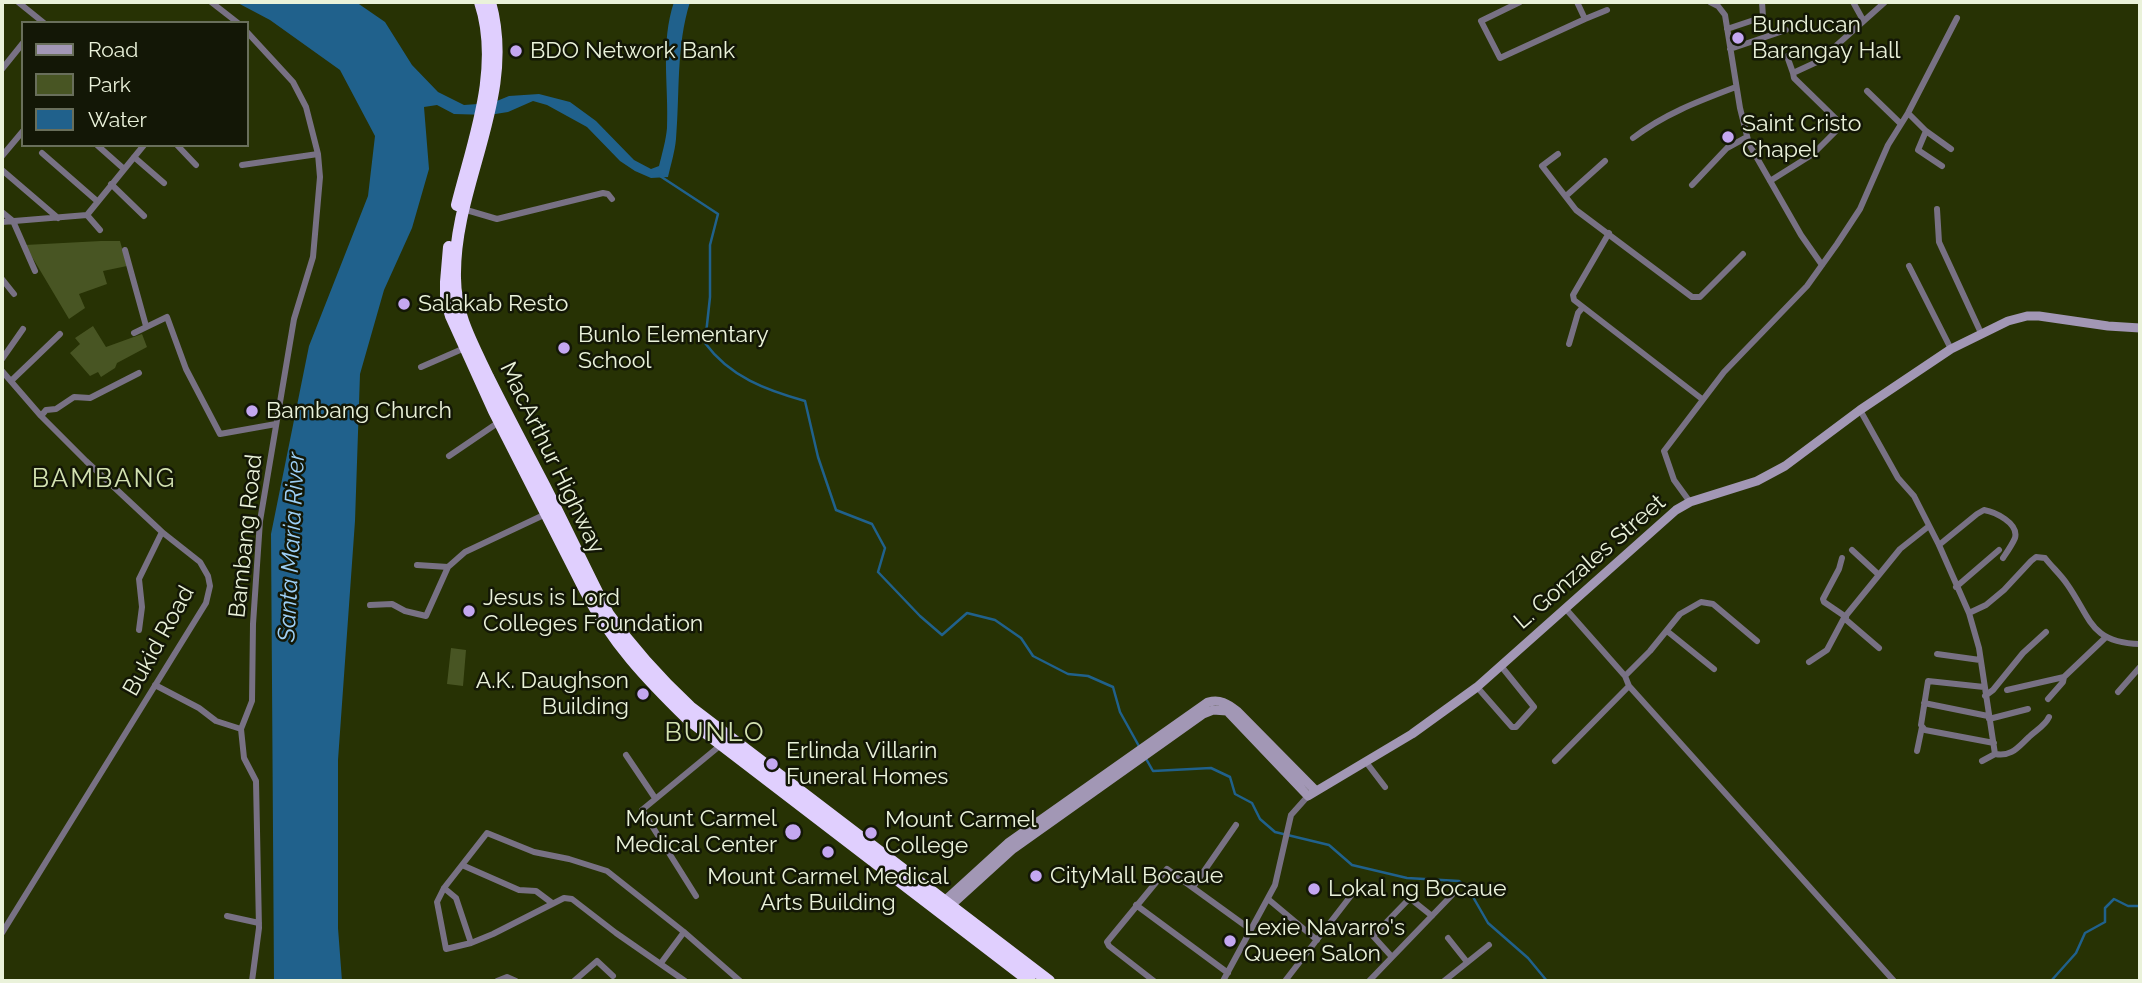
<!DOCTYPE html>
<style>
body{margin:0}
#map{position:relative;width:2142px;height:983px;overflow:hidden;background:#273204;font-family:Raleway,sans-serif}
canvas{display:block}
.frame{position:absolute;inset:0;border:4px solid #eaf2da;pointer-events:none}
.legend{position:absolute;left:21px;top:21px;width:228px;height:126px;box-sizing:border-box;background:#131706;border:2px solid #696f5b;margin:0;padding:9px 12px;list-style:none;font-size:21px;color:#eaf2da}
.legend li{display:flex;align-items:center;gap:14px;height:35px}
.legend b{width:35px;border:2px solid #696f5b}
</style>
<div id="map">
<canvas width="2142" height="983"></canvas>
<div class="frame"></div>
<ul class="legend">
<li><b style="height:9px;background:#a297b5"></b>Road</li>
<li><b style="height:19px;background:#485523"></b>Park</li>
<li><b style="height:19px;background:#20618c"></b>Water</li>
</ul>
</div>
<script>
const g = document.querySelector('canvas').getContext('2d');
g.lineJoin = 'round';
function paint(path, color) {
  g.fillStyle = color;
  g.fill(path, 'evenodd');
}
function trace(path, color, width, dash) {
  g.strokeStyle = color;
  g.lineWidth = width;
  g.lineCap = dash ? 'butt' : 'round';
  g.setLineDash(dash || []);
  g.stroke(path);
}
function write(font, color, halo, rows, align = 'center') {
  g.font = font + ' Raleway,sans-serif';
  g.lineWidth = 5;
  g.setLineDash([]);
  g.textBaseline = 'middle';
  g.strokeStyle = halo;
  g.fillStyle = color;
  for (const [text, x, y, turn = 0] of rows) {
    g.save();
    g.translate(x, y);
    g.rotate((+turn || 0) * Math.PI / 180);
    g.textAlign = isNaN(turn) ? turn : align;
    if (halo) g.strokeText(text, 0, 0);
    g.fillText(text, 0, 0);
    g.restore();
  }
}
paint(new Path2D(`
 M 101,241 L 120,241 L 127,266 L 103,271 L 107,284 L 79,294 L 85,308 L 69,319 L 25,245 Z
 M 93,326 L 106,347 L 142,334 L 147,347 L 117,363 L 115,368 L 101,377 L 98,372 L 90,376 L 70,353 L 80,344 L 75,338 Z
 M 451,648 L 466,650 L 463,686 L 447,684 Z`), '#485523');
paint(new Path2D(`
 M 236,2 L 356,2 L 385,22 L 412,65 L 438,92 L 464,105 L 492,103 L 509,96 L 539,94 L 570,102 L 596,121 L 634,160 L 651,169 L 659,166 C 662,154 666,140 667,128 C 669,85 660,44 674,2 L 690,2 C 676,46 680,93 676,139 C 675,151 671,164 668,177 L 651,178 L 635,171 L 620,161 L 587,127 L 547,105 L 533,101 L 508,112 L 489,115 L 454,114 L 437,105 L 424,107 L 429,169 L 412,228 L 384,290 L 360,374 L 355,521 L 338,760 L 338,928 L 342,981 L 274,981 L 271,534 L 309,346 L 368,196 L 375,136 L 340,70 L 270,20 Z`), '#20618c');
trace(new Path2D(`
 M 660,176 L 718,214 L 710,245 L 710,297 L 705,343 C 730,377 766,390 805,401 L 818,457 L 836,510 L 872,524 L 885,548 L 878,572 L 920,616 L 942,635 L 967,613 L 995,620 L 1021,638 L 1033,656 L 1068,674 L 1088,676 L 1113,687 L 1120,712 L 1140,748
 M 1145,757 L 1153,771 L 1211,768 L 1230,777 L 1235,794 L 1252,803 L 1260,819 L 1275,832 L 1329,845 L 1352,865 L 1407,878 L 1459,881 L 1469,890 L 1488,923 L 1528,958 L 1547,981
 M 2051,981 L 2076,953 L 2085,933 L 2105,922 L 2105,908 L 2114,899 L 2128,906 L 2140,906`), '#20618c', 2.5);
trace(new Path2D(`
 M 18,2 L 44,23
 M 211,2 L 238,23
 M 1520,2 L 1481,21 L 1500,58 L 1585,19
 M 1577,2 L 1585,19 L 1607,10
 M 1710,2 L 1718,6 L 1725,15 L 1740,108 L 1749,144 L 1801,235 L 1822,265
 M 1853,2 L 1863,20
 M 1727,29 L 1763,17 L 1762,2
 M 247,32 L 293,82 L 306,107 L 318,154 L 320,177 L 313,257 L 294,319 L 260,521 L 253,624 L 252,701 L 241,729 L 244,758 L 256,781 L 259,928 L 252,981
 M 1730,49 L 1786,30
 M 1787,56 L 1793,73
 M 2,69 L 23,43
 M 1867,91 L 1901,124
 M 1908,113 L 1926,131 L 1951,149
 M 1926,131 L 1918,150 L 1942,166
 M 1633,138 C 1664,114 1699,101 1736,87
 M 97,145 L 124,169
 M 177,145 L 196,165
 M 42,153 L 97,201
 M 1558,154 L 1542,166 L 1576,210 L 1692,297 L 1700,297 L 1743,254
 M 2,156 L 23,131
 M 134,157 L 164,183
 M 242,165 L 318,154
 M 2,170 L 58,218
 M 1770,181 L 1813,154 L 1839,128 L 1836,119 L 1794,78 L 1793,73 L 1819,61 L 1885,2
 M 111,184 L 144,216
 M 1692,185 L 1727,148 L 1747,137
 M 1566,196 L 1605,161
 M 463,209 L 497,219 L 603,193 L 608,194 L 612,199
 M 1937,209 L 1939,242 L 1981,333
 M 2,212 L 13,221 L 35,271
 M 87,215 L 100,230
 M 2,222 L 87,215 L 144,145
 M 1609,233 L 1573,295 L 1574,300 L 1702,399
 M 125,250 L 146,326
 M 1909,266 L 1951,349
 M 2,279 L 14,294
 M 134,333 L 167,317 L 186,369 L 220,434 L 276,424
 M 1569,344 L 1578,313 L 1583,307
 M 2,359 L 23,329
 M 421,367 L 467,347
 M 2,371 L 41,416 L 86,461 L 162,532 L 200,562 L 208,576 L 210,586 L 206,603 L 2,933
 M 11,381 L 60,334
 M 1860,410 L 1898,478 L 1914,496 L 1939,545 L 1969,613 L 1979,648 L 1995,754 L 1982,761
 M 41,416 L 46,410 L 56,409 L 74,397 L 90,398 L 139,373
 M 449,456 L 499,422
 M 1690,502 L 1674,480 L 1664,451 L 1724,372 L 1807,286 L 1837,244 L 1860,209 L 1888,145 L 1908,113 L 1957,18
 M 1939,545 L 1977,514 L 1984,510 C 1995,512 2019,523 2015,538 C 2012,545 2007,552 2003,558
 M 1852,550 L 1879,575
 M 1842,558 L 1839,569 L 1823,599 L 1824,602 L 1846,617
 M 417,565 L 448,567 L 465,552 L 548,513
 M 1956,587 L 1999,550
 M 370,605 L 392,604 L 405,611 L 426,616 L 448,567
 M 1565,608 L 1625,676 L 1629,686 L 1894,981
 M 1969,613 L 1986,605 L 2004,590 L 2031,561 L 2036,557 L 2045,558 C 2052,567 2061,575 2067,584 C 2091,618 2090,643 2140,644
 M 139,630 L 142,607 L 139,579 L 162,532
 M 1667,631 L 1714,669
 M 1879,648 L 1844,618 L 1900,549 L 1929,526
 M 1937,654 L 1980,660
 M 1809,662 L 1827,650 L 1844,618
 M 1625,676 L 1650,651 L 1680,614 L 1701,602 L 1713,604 L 1757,641
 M 155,685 L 199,708 L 216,721 L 241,729
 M 1477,687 L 1512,727 L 1516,727 L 1534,707 L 1501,666
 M 1984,687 L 1928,681 L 1921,725 L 1925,730 L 1994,743
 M 2007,690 L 2064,677 L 2105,638
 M 2118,692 L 2140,667
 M 1985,696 L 1993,690 L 2023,653 L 2046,632
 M 2048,699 L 2063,682 L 2064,677
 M 1924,703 L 1988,716
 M 1989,719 L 2028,709
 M 1917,751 L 1922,727
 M 1995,754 C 2012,757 2018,747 2029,737 C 2036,730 2045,726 2049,717
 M 626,755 L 655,798
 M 1555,761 L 1629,686
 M 1366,762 L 1385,787
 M 462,865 L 444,888 L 437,902 L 446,949 L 471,943 L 493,934 L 564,898 L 572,899 L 616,933 L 685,981
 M 1193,887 L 1236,825
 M 444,888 L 456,898 L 471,943
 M 696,896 L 642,810 L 722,744
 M 1268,899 L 1317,940
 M 552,903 L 536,891 L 519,890 L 462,865 L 487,833 L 534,852 L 569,859 L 607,871 L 684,932 L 740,981
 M 1136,905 L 1228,973
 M 227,916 L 259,923
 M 1448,938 L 1467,962
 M 1392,957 L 1373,936 L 1408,900 L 1412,900 L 1432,916
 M 661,963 L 684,932
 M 497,981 L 507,977 L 516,981
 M 574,981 L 597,961 L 613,976
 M 1154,981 L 1109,946 L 1107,942 L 1167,869 L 1250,929
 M 1223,981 L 1275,885 L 1291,815 L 1308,796
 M 1285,981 L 1353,893
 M 1369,981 L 1452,895
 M 1444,981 L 1489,945`), '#787184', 6);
trace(new Path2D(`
 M 940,905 L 1008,843 L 1208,702 C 1220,699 1227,703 1237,711 L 1316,791
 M 947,909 L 1013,849 L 1203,714 L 1213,710 L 1227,711 L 1308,796 L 1412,734 L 1477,687 L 1676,510 L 1690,502 L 1757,481 L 1785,466 L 1860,410 L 1951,349 L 2008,321 L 2027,316 L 2039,316 L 2108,326 L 2140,328`), '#a297b5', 9);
trace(new Path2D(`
 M 490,2 C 517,98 453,184 455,278 C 455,314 473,345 488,377 C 506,413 525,449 544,485 C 566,528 586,571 608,614 C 632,648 659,678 690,707 L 1049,981
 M 457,205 C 473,141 502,68 480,2
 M 449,247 L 446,282 L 446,299 L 451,316 L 494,411 L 585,590 C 612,642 646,678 688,719 L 1030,981`), '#e0cffe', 12);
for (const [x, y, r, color] of [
 [1738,38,7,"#c4a7f1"],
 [516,51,7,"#c4a7f1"],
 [1728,137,7,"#c4a7f1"],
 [404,304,7,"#c4a7f1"],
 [564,348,7,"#c4a7f1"],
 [252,411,7,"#c4a7f1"],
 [469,611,7,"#c4a7f1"],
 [643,694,7,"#c4a7f1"],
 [772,764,7,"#c4a7f1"],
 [793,832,9,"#c4a7f1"],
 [871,833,7,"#c4a7f1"],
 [828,852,7,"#c4a7f1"],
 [1036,876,7,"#c4a7f1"],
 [1314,889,7,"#c4a7f1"],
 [1230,941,7,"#c4a7f1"]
]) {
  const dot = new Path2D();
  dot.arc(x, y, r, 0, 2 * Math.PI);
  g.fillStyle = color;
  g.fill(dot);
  trace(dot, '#131706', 2.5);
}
write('23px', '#eaf2da', '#131706', [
 ["Bunducan",1752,25],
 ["Barangay Hall",1752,51],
 ["BDO Network Bank",530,51],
 ["Saint Cristo",1742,124],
 ["Chapel",1742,150],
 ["Salakab Resto",418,304],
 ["Bunlo Elementary",578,335],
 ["School",578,361],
 ["Bambang Church",266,411],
 ["Jesus is Lord",483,598],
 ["Colleges Foundation",483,624],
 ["A.K. Daughson",629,681,"right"],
 ["Building",629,707,"right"],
 ["Erlinda Villarin",786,751],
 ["Funeral Homes",786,777],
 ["Mount Carmel",777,819,"right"],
 ["Medical Center",777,845,"right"],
 ["Mount Carmel",885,820],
 ["College",885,846],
 ["CityMall Bocaue",1050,876],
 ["Mount Carmel Medical",828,877,"center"],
 ["Arts Building",828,903,"center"],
 ["Lokal ng Bocaue",1328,889],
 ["Lexie Navarro's",1244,928],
 ["Queen Salon",1244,954]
], 'left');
write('23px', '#eaf2da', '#131706', [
 ["MacArthur Highway",552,458,64],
 ["Bambang Road",246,536,-84],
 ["L. Gonzales Street",1590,562,-41],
 ["Bukid Road",159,641,-61]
]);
write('italic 24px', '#9ed0f7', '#131706', [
 ["Santa Maria River",292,547,-87]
]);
g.letterSpacing = '2px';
write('26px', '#d3e2b1', '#131706', [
 ["BAMBANG",104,479],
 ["BUNLO",715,733]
]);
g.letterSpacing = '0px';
</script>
